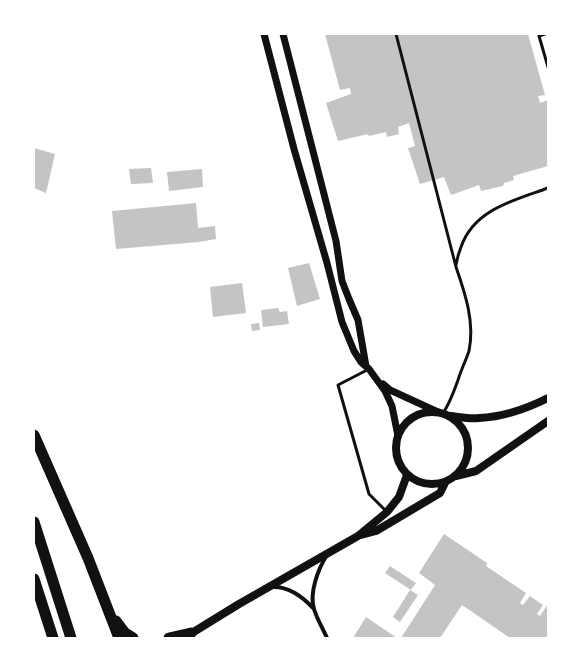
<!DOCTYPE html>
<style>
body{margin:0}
#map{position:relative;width:582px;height:672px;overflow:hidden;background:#fff;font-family:Signika,sans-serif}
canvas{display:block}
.frame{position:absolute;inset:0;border:35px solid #fff;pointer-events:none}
</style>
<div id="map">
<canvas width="582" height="672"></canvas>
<div class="frame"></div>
</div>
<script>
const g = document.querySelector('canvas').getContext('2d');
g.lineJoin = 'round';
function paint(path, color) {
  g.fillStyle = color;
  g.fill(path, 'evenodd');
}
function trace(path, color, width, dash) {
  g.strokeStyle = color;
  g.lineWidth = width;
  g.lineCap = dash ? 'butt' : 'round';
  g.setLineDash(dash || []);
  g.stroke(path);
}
paint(new Path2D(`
 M 325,34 L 528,34 L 545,95 L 538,96 L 540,103 L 548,100 L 548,166 L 513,176 L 514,180 L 504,183 L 503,186 L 481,191 L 479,185 L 451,195 L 444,177 L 420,184 L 408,148 L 415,146 L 409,123 L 398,127 L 399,134 L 387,137 L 386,132 L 369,136 L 368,134 L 338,141 L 326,103 L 351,94 L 350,88 L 340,90 Z
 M 34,148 L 55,154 L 46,193 L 34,188 Z
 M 151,168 L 153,183 L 131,184 L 129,169 Z
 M 202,169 L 203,187 L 169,191 L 167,172 Z
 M 196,203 L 198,228 L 215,226 L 216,239 L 199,242 L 116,249 L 112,211 Z
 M 309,263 L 320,299 L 297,306 L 288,268 Z
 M 242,283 L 246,313 L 213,317 L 210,287 Z
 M 278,308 L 280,312 L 287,311 L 289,324 L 263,327 L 261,310 Z
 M 259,323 L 260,330 L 252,331 L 251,324 Z
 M 444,534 L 487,563 L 486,566 L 526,593 L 520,603 L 523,605 L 530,596 L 543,605 L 537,614 L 540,616 L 548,604 L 548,638 L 510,638 L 462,605 L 440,638 L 401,638 L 435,585 L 419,573 Z
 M 390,566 L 416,583 L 411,590 L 385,573 Z
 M 410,590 L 418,595 L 400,622 L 393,617 Z
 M 366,617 L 397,638 L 353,638 Z`), '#c4c4c4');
trace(new Path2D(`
 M 396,34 L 456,267 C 465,293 475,322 469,351 C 466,360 461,370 458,380 C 454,391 450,403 443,413
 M 545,34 L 539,36 L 548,67
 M 456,265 C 457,259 459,252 461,247 C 474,209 515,200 548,188
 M 369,369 L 338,385 L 369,494 L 387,512`), '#111', 3);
trace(new Path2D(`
 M 272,587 C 289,586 303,597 314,609
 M 327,638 C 323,629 317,619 314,609 C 309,593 318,569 327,555`), '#111', 4);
trace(new Path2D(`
 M 264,34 L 294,149 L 327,263 L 342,322 L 354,351 L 361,362 L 369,369 L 385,391 L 392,406 L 398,436
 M 283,34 L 336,241 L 342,281 L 349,299 L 358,320 L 366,366
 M 383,384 L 390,390 L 438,412`), '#111', 7);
trace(new Path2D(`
 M396 448a36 36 0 1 1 72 0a36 36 0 1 1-72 0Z
 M 450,416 C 460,417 469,419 479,418 C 503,417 526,409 548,398
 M 456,476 L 476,471 L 548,421
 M 361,535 L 376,531 L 440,493 L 445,483
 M 187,636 L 239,604 L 358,536 L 387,512 L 399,497 L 407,475`), '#111', 8);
trace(new Path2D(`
 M 34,435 L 88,558 L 119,638
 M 34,522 L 71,638
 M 34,579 L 53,638
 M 116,621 L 125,633 L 133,638
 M 169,638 L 191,633`), '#111', 11);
</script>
